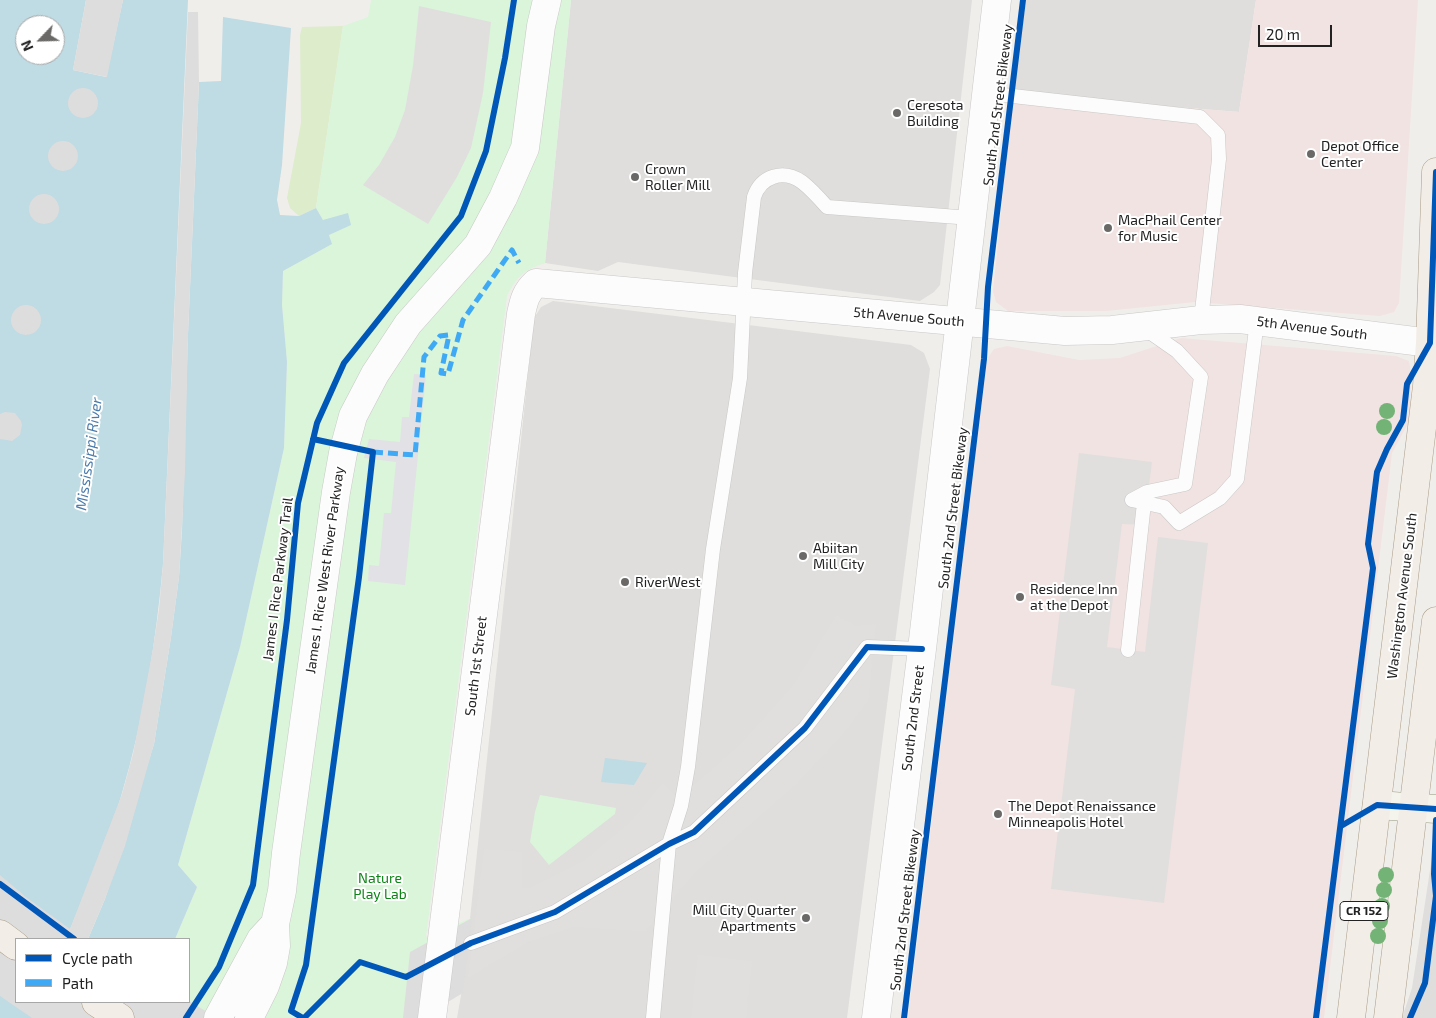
<!DOCTYPE html>
<style>
body{margin:0}
#map{position:relative;width:1436px;height:1018px;overflow:hidden;background:#f0eeeb;font-family:"Exo 2",sans-serif}
canvas{display:block}
.legend{position:absolute;left:15px;top:938px;width:175px;height:65px;box-sizing:border-box;background:#fff;border:1px solid #a7a7a7;margin:0;padding:6px 9px;list-style:none;font-size:15px;color:#222}
.legend li{display:flex;align-items:center;gap:10px;height:25px}
.legend b{width:25px;border:1px solid #a7a7a7}
.north{position:absolute;left:15px;top:15px;width:50px;height:50px;box-sizing:border-box;background:#fff;border:1px solid #a7a7a7;border-radius:50%;rotate:246deg;font-size:14px;font-weight:700;line-height:20px;text-align:center;color:#222}
.north::after{content:'';display:block;margin:auto;width:18px;height:22px;background:#6a6968;clip-path:polygon(50% 0,100% 100%,50% 72%,0 100%)}
.scale{position:absolute;left:1258px;top:25px;width:74px;height:22px;box-sizing:border-box;border:2px solid #222;border-top:0;padding-left:6px;font-size:15px;line-height:18px;white-space:nowrap;color:#222;-webkit-text-stroke:4px #fff;paint-order:stroke}
</style>
<div id="map">
<canvas width="1436" height="1018"></canvas>
<ul class="legend">
<li><b style="height:6px;background:#0057b8"></b>Cycle path</li>
<li><b style="height:6px;background:#3fa9f5"></b>Path</li>
</ul>
<div class="north">N</div>
<div class="scale">20 m</div>
</div>
<script>
const g = document.querySelector('canvas').getContext('2d');
g.lineJoin = 'round';
function paint(path, color) {
  g.fillStyle = color;
  g.fill(path, 'evenodd');
}
function trace(path, color, width, dash) {
  g.strokeStyle = color;
  g.lineWidth = width;
  g.lineCap = dash ? 'butt' : 'round';
  g.setLineDash(dash || []);
  g.stroke(path);
}
function write(font, color, halo, rows, align = 'center') {
  g.font = font + ' "Exo 2",sans-serif';
  g.lineWidth = 4;
  g.setLineDash([]);
  g.textBaseline = 'middle';
  g.strokeStyle = halo;
  g.fillStyle = color;
  for (const [text, x, y, turn = 0] of rows) {
    g.save();
    g.translate(x, y);
    g.rotate((+turn || 0) * Math.PI / 180);
    g.textAlign = isNaN(turn) ? turn : align;
    if (halo) g.strokeText(text, 0, 0);
    g.fillText(text, 0, 0);
    g.restore();
  }
}
paint(new Path2D(`
 M 571,0 L 972,0 L 940,285 L 934,292 L 920,301 L 618,262 L 598,271 L 545,263 Z
 M 1026,0 L 1256,0 L 1239,112 L 1013,94 Z
 M 553,301 L 911,345 L 924,353 L 930,369 L 847,1018 L 457,1018 L 463,984 L 534,318 L 541,307 Z
 M 1436,843 L 1436,1018 L 1402,1018 L 1412,988 L 1434,844 Z`), '#dfdedc');
paint(new Path2D(`
 M 1256,0 L 1418,0 L 1399,303 L 1394,312 L 1380,316 L 1195,302 L 1106,311 L 1008,311 L 996,302 L 993,291 L 1013,94 L 1239,112 Z
 M 1181,338 L 1396,356 L 1409,361 L 1411,374 L 1410,420 L 1392,453 L 1324,1018 L 908,1018 L 987,359 L 994,349 L 1007,346 L 1079,360 L 1120,358 Z`), '#f1e3e1');
paint(new Path2D(`
 M 343,26 L 316,208 L 299,216 L 290,208 L 287,198 L 301,123 L 300,35 L 302,27 Z`), '#ddeccb');
paint(new Path2D(`
 M 371,0 L 571,0 L 545,263 C 524,270 517,276 507,296 L 426,937 L 471,918 L 416,1018 L 142,1018 L 189,1002 L 189,939 L 175,939 L 197,887 L 178,865 L 240,647 L 284,448 L 287,362 L 282,305 L 283,271 L 332,244 L 323,220 L 316,208 L 343,26 L 368,17 Z
 M 540,795 L 616,808 L 615,814 L 549,865 L 530,842 L 535,812 Z`), '#daf5da');
paint(new Path2D(`
 M 419,6 L 491,22 L 483,93 L 471,148 L 457,177 L 428,224 L 363,185 L 379,165 L 395,137 L 405,110 L 413,66 Z
 M 1079,453 L 1152,462 L 1144,525 L 1122,524 L 1107,647 L 1145,652 L 1158,537 L 1208,543 L 1164,903 L 1051,889 L 1075,689 L 1051,685 Z
 M 836,615 L 856,626 L 876,624 L 868,702 L 842,736 L 796,785 L 694,874 L 646,931 L 572,927 L 530,941 L 468,978 L 484,849 L 522,852 L 522,887 L 528,889 L 583,861 L 631,821 L 662,783 L 678,799 L 740,744 L 793,685 Z
 M 698,955 L 752,961 L 746,1018 L 691,1018 Z`), '#e0dfde');
paint(new Path2D(`
 M 414,374 L 426,375 L 405,585 L 368,581 L 369,565 L 379,566 L 384,513 L 391,513 L 396,462 L 364,458 L 369,439 L 400,442 L 402,417 L 409,417 Z`), '#e2e1e5');
paint(new Path2D(`
 M 0,0 L 86,0 L 73,70 L 106,77 L 123,0 L 188,0 L 163,564 C 156,641 144,719 122,793 C 108,843 86,891 66,939 L 16,939 L 16,1002 L 34,1018 L 0,1018 ZM 25,25 L 55,25 L 55,55 L 25,55 Z
 M 223,17 L 291,28 L 282,165 L 277,200 L 280,215 L 299,216 L 316,208 L 323,220 L 348,213 L 351,225 L 329,235 L 332,244 L 283,271 L 282,305 L 287,362 L 284,448 L 240,647 L 178,865 L 197,887 L 175,939 L 88,939 L 105,899 L 154,744 L 171,637 L 179,577 L 182,531 L 188,334 L 199,82 L 221,81 Z
 M 605,758 L 647,763 L 634,785 L 601,782 Z`), '#bfdbe3');
paint(new Path2D(`
 M 86,0 L 123,0 L 107,77 L 73,70 Z
 M 188,12 L 198,12 L 199,82 L 188,334 L 185,472 L 179,577 L 171,637 L 154,744 L 125,846 L 105,899 L 88,939 L 16,939 L 16,1002 L 189,1001 L 217,1018 L 32,1018 L 0,996 L 0,875 L 26,897 L 70,929 L 122,794 L 133,754 L 152,654 L 159,609 L 163,564 Z
 M68 103a15 15 0 1 1 30 0a15 15 0 1 1-30 0Z
 M48 156a15 15 0 1 1 30 0a15 15 0 1 1-30 0Z
 M29 209a15 15 0 1 1 30 0a15 15 0 1 1-30 0Z
 M11 320a15 15 0 1 1 30 0a15 15 0 1 1-30 0Z
 M 5,412 L 15,413 L 21,421 L 22,425 L 20,435 L 12,441 L 0,439 L 0,414 Z
 M 472,918 L 463,993 L 421,1018 L 403,1018 L 410,952 Z`), '#dedddd');
const service = new Path2D(`
 M 986,93 L 1200,117 L 1218,135 L 1219,159 L 1201,320
 M 1132,500 L 1164,507 L 1179,523 L 1220,498 L 1237,479 L 1257,321
 M 1132,500 L 1147,492 L 1185,484 L 1201,377 L 1177,351 L 1144,328
 M 1128,650 L 1144,503
 M 471,943 L 555,912 L 669,844 L 694,832 L 805,728 L 867,647 L 922,649
 M 653,1018 L 669,844 L 681,806 L 688,767 L 713,549 L 740,378 L 745,273 L 754,197 C 761,176 783,169 802,182 C 811,189 820,199 827,207 L 971,218`);
const minor = new Path2D(`
 M 218,1018 L 261,939 L 275,924
 M 249,1018 L 265,986 L 273,963 L 276,946 L 275,924 L 282,891 L 286,853 L 336,492 L 343,453 L 353,416 L 375,374 L 408,324 L 478,245 L 503,198 L 525,148 L 541,26 L 547,0`);
const tertiary = new Path2D(`
 M 432,1018 L 521,314 C 524,300 526,292 536,283 L 1065,331 L 1112,330 L 1201,320 L 1240,319 L 1430,343
 M 876,1018 L 922,649 L 997,0`);
const secondary = new Path2D(`
 M 1377,805 L 1436,809`);
const primary = new Path2D(`
 M 0,934 L 16,946
 M 96,1002 L 120,1018
 M 1351,1018 L 1427,386 L 1430,343 L 1436,172
 M 1388,1018 L 1436,621`);
trace(service, '#c9c8c7', 15);
trace(minor, '#c9c8c7', 29);
trace(tertiary, '#c9c8c7', 29);
trace(secondary, '#999a82', 29);
trace(primary, '#a79c86', 29);
trace(service, '#fdfcfc', 14);
trace(minor, '#fdfcfc', 28);
trace(tertiary, '#fdfcfc', 28);
trace(secondary, '#f4f4ed', 28);
trace(primary, '#f3ede7', 28);
trace(new Path2D(`
 M 373,452 L 415,455 L 424,357 L 440,336 L 449,335 L 441,373 L 448,374 L 463,320 L 512,250 L 519,263`), '#3fa9f5', 5, [10, 5]);
trace(new Path2D(`
 M 1341,826 L 1377,805 L 1436,809
 M 0,884 L 74,939
 M 186,1018 L 219,967 L 253,885 L 287,620 L 298,503 L 317,423 L 344,363 L 461,216 L 486,151 L 505,58 L 514,0
 M 303,1018 L 291,1011 L 306,965 L 359,577 L 373,452 L 313,439
 M 304,1018 L 360,962 L 406,977 L 471,943 L 555,912 L 669,844 L 694,832 L 805,728 L 867,647 L 922,649
 M 904,1018 L 984,359 L 988,287 L 1023,0
 M 1316,1018 L 1373,568 L 1368,544 L 1377,472 L 1387,449 L 1403,420 L 1407,384 L 1430,343 L 1436,172
 M 1410,1018 L 1425,983 L 1436,896 L 1434,874 L 1436,820`), '#0057b8', 6);
g.fillStyle = '#73b476';
for (const [x, y] of [
 [1387,411],
 [1384,427],
 [1386,875],
 [1384,890],
 [1382,906],
 [1380,921],
 [1378,936]
]) {
  g.beginPath();
  g.arc(x, y, 8, 0, 2 * Math.PI);
  g.fill();
}
for (const [x, y, r, color] of [
 [897,113,5,"#6a6968"],
 [1311,154,5,"#6a6968"],
 [635,177,5,"#6a6968"],
 [1108,228,5,"#6a6968"],
 [803,556,5,"#6a6968"],
 [625,582,5,"#6a6968"],
 [1020,597,5,"#6a6968"],
 [998,814,5,"#6a6968"],
 [806,918,5,"#6a6968"]
]) {
  const dot = new Path2D();
  dot.arc(x, y, r, 0, 2 * Math.PI);
  g.fillStyle = color;
  g.fill(dot);
  trace(dot, '#fff', 2);
}
for (const [x, y, w] of [
 [1364,911,48]
]) {
  const box = new Path2D();
  box.roundRect(x - w / 2, y - 9.5, w, 19, 4);
  g.fillStyle = '#fff';
  g.fill(box);
  trace(box, '#222', 1);
}
write('bold 12px', '#222', null, [
 ["CR 152",1364,911]
]);
write('14px', '#222', '#fff', [
 ["Ceresota",907,105],
 ["Building",907,121],
 ["Depot Office",1321,146],
 ["Center",1321,162],
 ["Crown",645,169],
 ["Roller Mill",645,185],
 ["MacPhail Center",1118,220],
 ["for Music",1118,236],
 ["Abiitan",813,548],
 ["Mill City",813,564],
 ["RiverWest",635,582],
 ["Residence Inn",1030,589],
 ["at the Depot",1030,605],
 ["The Depot Renaissance",1008,806],
 ["Minneapolis Hotel",1008,822],
 ["Mill City Quarter",796,910,"right"],
 ["Apartments",796,926,"right"]
], 'left');
write('14px', '#222', '#fff', [
 ["South 2nd Street Bikeway",998,105,-83],
 ["5th Avenue South",909,317,5],
 ["5th Avenue South",1312,328,7],
 ["South 2nd Street Bikeway",953,508,-83],
 ["James I. Rice West River Parkway",325,570,-82],
 ["James I Rice Parkway Trail",278,579,-83],
 ["Washington Avenue South",1402,596,-83],
 ["South 1st Street",476,666,-83],
 ["South 2nd Street",913,718,-83],
 ["South 2nd Street Bikeway",905,910,-83]
]);
write('14px', '#0c8416', '#fff', [
 ["Nature",380,878],
 ["Play Lab",380,894]
]);
write('italic 15px', '#4a7aab', '#fff', [
 ["Mississippi River",89,454,-82]
]);
</script>
